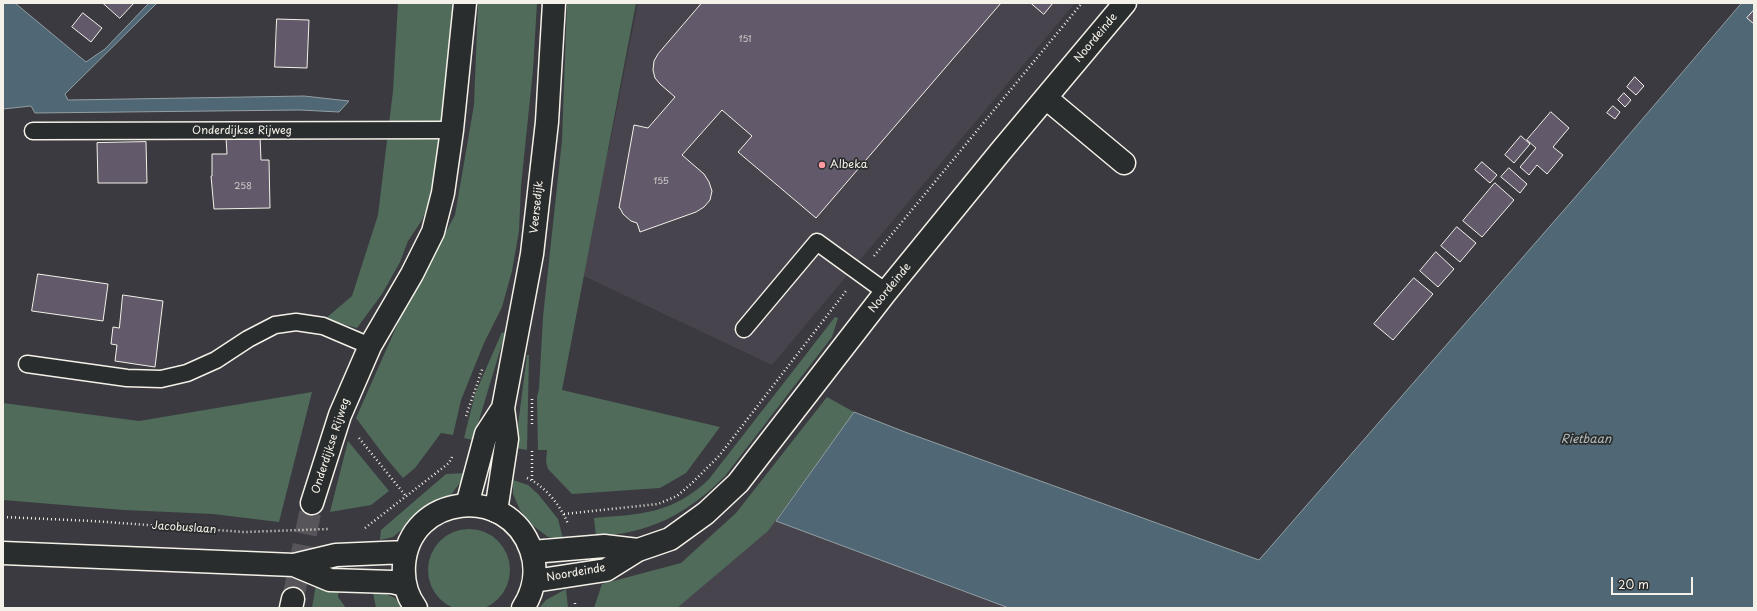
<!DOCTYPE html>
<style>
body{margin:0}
#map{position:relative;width:1757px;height:611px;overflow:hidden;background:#3b3a40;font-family:"Playpen Sans",sans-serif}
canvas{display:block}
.frame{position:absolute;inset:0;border:4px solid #f4f1e8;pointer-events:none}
.scale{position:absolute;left:1611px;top:577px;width:82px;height:18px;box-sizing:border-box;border:2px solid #f4f1e8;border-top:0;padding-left:5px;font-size:12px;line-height:14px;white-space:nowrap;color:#f4f1e8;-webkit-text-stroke:3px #2a2d2e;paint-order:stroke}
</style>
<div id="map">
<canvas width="1757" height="611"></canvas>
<div class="frame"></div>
<div class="scale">20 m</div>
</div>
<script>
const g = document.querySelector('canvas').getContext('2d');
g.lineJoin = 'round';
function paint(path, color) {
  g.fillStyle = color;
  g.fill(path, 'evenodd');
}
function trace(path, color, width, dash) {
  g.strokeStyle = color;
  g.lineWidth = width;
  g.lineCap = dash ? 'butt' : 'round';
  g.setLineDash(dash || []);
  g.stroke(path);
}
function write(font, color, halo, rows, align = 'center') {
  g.font = font + ' "Playpen Sans",sans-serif';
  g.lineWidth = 3.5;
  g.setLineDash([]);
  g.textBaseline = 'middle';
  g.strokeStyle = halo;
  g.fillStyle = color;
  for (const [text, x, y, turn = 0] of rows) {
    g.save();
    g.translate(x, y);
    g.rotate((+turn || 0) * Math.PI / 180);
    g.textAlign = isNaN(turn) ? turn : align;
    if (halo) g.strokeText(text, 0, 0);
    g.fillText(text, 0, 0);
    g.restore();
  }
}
paint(new Path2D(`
 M 638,3 L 1075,3 L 772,365 L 569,269 L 609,148 Z
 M 780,514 L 1044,608 L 669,608 Z`), '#47444d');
paint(new Path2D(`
 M 398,3 L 453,3 L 443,121 L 434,188 L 422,220 L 408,241 L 400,262 L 382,294 L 357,328 L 325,319 L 352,296 L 378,215 L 393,91 Z
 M 478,3 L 537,3 L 533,70 L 521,186 L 519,231 L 512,271 L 502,307 L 484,343 L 461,400 L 453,435 L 441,433 L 415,468 L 403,478 L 386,458 L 356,418 L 402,314 L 455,215 L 474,105 Z
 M 567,3 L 636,3 L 562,390 L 720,427 L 686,473 L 660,488 L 572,494 L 548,469 L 546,462 L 547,450 L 538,450 L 537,397 L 539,389 L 543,317 L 562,140 Z
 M 835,317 L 838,318 L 832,337 L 725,476 C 685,516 651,532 596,537 L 594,518 C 641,514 673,514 709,479 Z
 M 502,332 L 505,334 L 473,440 L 464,438 L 475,394 Z
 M 527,355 L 529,355 L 527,450 L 515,448 Z
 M 312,392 L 279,522 L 213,514 L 124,510 L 3,500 L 3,403 L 139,421 Z
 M 827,397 L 854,412 L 768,531 L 677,608 L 594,608 L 602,584 L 681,563 L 736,513 Z
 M 348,441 L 389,491 L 371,505 L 330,512 Z
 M 467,473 L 451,495 L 436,500 L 393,537 L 380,540 L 381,530 L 446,474 Z
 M 513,480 L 528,485 L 538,494 L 558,519 L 563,539 L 548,537 L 531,524 L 520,510 L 513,494 Z
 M428 570a41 41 0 1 1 82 0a41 41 0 1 1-82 0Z
 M 316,584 L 339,588 L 338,597 L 346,608 L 312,608 Z
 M 372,588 L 395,598 L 402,608 L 376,608 Z
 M 566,589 L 568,608 L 539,608 L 546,600 Z`), '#506b5a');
const water = new Path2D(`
 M 3,3 L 15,3 L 86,62 L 105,49 L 149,3 L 157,3 L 65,94 L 68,100 L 304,96 L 349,101 L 339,112 L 300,110 L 35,113 L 31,106 L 3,109 Z
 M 1742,3 L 1754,3 L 1754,608 L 1009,608 L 776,521 L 854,412 L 905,432 L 1259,560 L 1598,171 Z`);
paint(water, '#506875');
trace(water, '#929fa3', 1);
const building = new Path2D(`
 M 103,3 L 134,3 L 120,18 Z
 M 702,3 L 1001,3 L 816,218 L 738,152 L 752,136 L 722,110 L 682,155 L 704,174 L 709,182 L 712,191 L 710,200 L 704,207 L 696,212 L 640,232 L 637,223 L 631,221 L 623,214 L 620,208 L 619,208 L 634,125 L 648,128 L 675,97 L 660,84 L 655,78 L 653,70 L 654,61 L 658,54 Z
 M 1031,3 L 1053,3 L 1044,14 Z
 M 1754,10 L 1754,24 L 1747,18 Z
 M 83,13 L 102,28 L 91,42 L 72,27 Z
 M 277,19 L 309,20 L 307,68 L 275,67 Z
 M 1635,77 L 1644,86 L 1636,95 L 1627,87 Z
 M 1624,93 L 1631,100 L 1625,107 L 1618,100 Z
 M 1613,106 L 1620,112 L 1615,119 L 1607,113 Z
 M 1551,112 L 1569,128 L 1553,147 L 1563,155 L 1547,174 L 1537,165 L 1529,175 L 1520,167 L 1536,148 L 1527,140 Z
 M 260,136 L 261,160 L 269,160 L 270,208 L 214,209 L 211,176 L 212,176 L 212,154 L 227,154 L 226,137 Z
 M 1521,136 L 1530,144 L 1514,163 L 1505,155 Z
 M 146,142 L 147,183 L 98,183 L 97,143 Z
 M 1482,162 L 1497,175 L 1490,183 L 1475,170 Z
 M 1509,168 L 1527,184 L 1520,193 L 1501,177 Z
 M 1495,183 L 1514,200 L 1482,237 L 1463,221 Z
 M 1457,227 L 1476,243 L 1460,262 L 1441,246 Z
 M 1436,252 L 1454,269 L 1438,287 L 1420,271 Z
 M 38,274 L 108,284 L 103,321 L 32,311 Z
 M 1414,278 L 1433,294 L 1393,340 L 1374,324 Z
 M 123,295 L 163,301 L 155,367 L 115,361 L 117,345 L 111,344 L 113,327 L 119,328 Z`);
paint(building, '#625a6b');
trace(building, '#f4f1e8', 1);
trace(new Path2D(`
 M 293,599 L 312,503`), '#575559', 22, [22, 11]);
const service = new Path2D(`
 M 33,131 L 452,130
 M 744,329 L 817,242 L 886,292
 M 27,364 L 127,378 L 161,379 L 187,373 L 216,360 L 248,339 L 275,325 L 296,322 L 323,326 L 370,346`);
const minor = new Path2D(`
 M 1046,98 L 1124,163
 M 312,503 L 340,415 L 370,346 L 412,274 L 433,232 L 443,193 L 452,130 L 465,3
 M 291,608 L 293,599`);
const tertiary = new Path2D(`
 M 467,505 L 486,434 L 503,408
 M 496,511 L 507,439 L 503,408 L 532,254 L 547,122 L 554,3`);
const secondary = new Path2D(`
 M 532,552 L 604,546 L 638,550
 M 3,553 L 294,565 L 336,555 L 406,552
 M 294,565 L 330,580 L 392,582 L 405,585
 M 534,581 L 606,570 L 638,550 L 670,539 L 706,513 L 738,483 L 886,292 L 1001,151 L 1125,3
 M 416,608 C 406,595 403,580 404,565 C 409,494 508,483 531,550 C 538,570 534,591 523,608`);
trace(service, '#f4f1e8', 19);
trace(minor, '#f4f1e8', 25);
trace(tertiary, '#f4f1e8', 25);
trace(secondary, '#f4f1e8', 25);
trace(new Path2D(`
 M 874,256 L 1082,3
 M 532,399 L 532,424
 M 466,416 L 483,367
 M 359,438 L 405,495
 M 532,451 L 532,481
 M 527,478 C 545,486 561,506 568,524
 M 564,514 L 658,504 L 677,496 L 691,484 L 719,456 L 846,291
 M 3,517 L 93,521 L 244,532 L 329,529
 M 365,528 L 449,463 L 452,457
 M 575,608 L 575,601`), '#f4f1e8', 2.5, [1, 3]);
trace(service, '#2a2d2e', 16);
trace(minor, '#2a2d2e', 22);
trace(tertiary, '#2a2d2e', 22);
trace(secondary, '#2a2d2e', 22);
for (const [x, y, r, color] of [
 [822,165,4,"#ff9aa2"]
]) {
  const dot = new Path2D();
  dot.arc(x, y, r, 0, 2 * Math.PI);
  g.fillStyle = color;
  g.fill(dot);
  trace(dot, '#2a2d2e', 1.5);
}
write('9px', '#d0cbc9', null, [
 ["151",745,40],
 ["155",661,182],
 ["258",243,187]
]);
write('11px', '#f4f1e8', '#2a2d2e', [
 ["Noordeinde",1096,38,-50],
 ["Onderdijkse Rijweg",242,131],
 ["Veersedijk",537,207,-84],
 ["Noordeinde",890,288,-51],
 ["Onderdijkse Rijweg",331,446,-72],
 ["Jacobuslaan",184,528,4],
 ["Noordeinde",576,573,-10]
]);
write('11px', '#f4f1e8', '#2a2d2e', [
 ["Albeka",830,165]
], 'left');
write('italic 12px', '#b2baba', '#2a2d2e', [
 ["Rietbaan",1586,440]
]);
</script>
